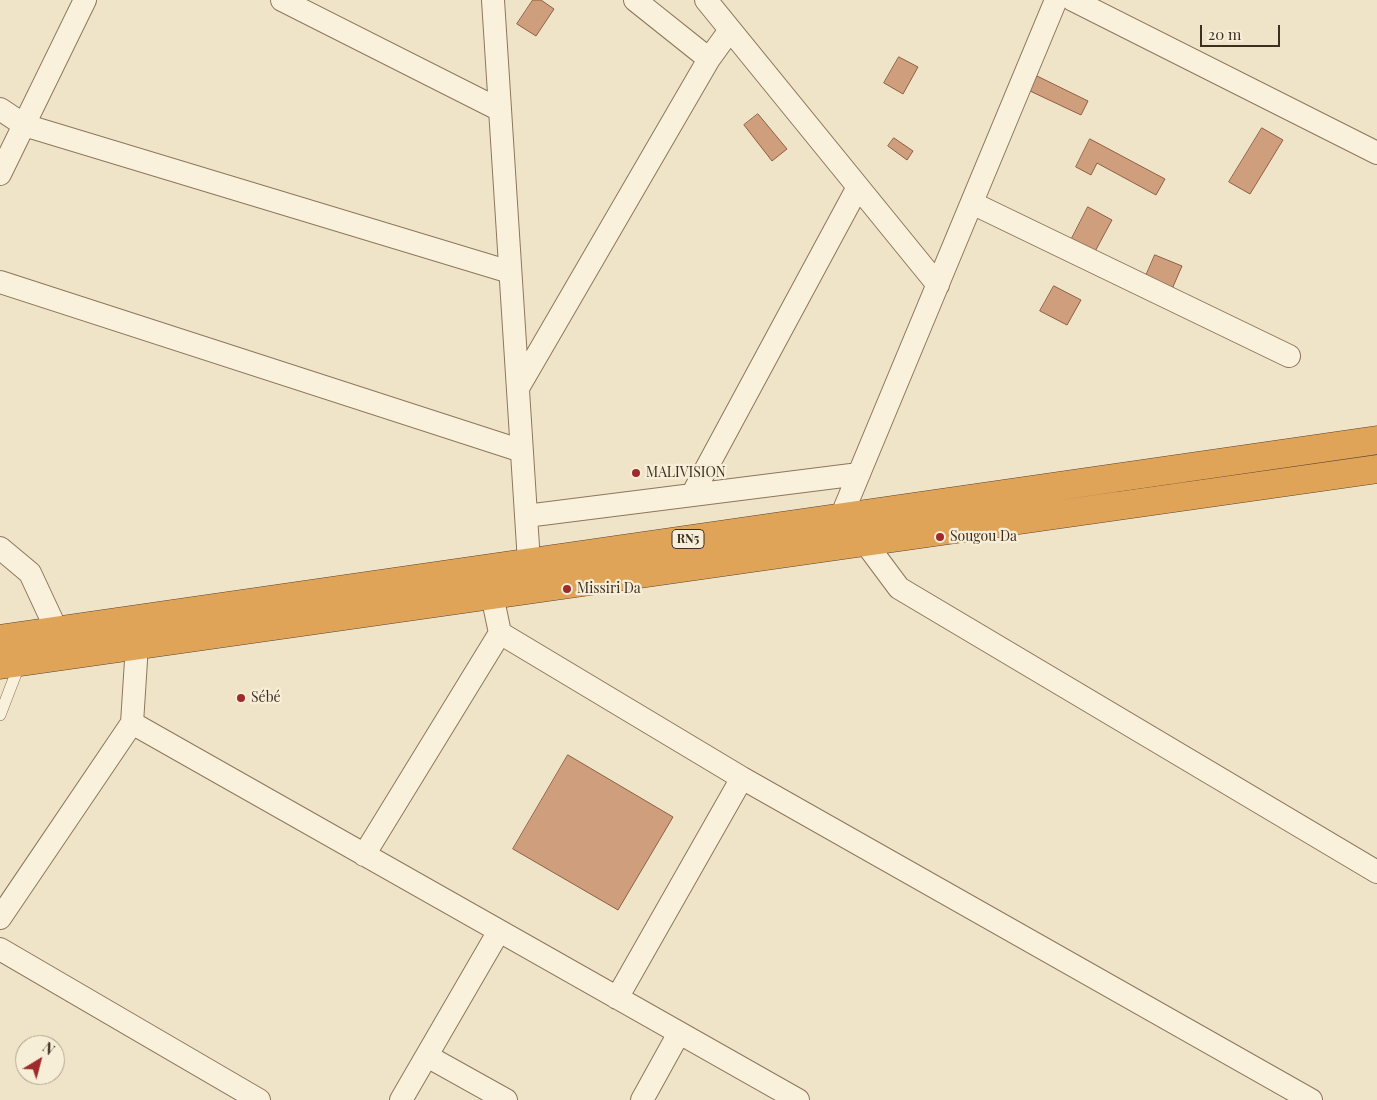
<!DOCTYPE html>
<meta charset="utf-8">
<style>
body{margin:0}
#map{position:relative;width:1377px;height:1100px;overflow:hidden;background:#f0e4c8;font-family:"Playfair Display",serif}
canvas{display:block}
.north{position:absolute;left:15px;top:1035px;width:50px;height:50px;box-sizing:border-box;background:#f7eed8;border:1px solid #ada18e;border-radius:50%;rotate:37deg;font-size:14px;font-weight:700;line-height:20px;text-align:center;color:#3d2e20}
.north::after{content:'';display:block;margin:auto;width:18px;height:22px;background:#9e2a2b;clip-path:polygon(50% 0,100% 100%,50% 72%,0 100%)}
.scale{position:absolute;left:1200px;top:25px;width:80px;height:22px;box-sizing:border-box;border:2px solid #3d2e20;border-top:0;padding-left:6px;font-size:15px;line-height:18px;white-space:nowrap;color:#3d2e20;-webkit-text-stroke:4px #f7eed8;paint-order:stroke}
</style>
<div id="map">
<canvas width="1377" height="1100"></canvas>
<div class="north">N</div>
<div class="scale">20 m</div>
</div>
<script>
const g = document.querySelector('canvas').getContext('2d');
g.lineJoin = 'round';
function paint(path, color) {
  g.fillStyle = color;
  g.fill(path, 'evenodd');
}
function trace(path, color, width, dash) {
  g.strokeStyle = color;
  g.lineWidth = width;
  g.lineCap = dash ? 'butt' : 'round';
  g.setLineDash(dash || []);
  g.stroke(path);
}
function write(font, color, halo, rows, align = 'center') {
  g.font = font + ' "Playfair Display",serif';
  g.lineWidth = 4.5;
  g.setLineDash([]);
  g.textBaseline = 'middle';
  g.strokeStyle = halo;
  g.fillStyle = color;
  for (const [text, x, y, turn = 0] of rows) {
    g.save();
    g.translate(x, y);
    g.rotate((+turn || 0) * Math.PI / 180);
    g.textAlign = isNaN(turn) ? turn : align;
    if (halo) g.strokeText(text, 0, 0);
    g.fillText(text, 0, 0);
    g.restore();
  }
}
const building = new Path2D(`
 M 533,0 L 541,0 L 554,9 L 536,36 L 517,24 Z
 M 899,57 L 918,67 L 903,94 L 884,83 Z
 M 1037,76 L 1088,101 L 1081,115 L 1030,91 Z
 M 758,114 L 787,149 L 772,161 L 744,125 Z
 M 1262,128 L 1283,140 L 1250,194 L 1229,182 Z
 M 894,138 L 913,151 L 907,160 L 888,146 Z
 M 1090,139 L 1165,179 L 1156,195 L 1097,163 L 1091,175 L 1076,167 Z
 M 1088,207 L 1112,220 L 1092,257 L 1069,244 Z
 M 1155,255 L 1182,266 L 1172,289 L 1145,278 Z
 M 1054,286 L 1081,300 L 1067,325 L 1040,311 Z
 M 568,755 L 673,817 L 618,910 L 513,849 Z`);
paint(building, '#cf9f7d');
trace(building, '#8d5f41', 1);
const lane = new Path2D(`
 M 0,715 L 20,663`);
const street = new Path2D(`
 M 282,0 L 500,110
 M 493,0 L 529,562
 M 635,0 L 709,59
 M 706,0 L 938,285
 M 1073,0 L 1377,153
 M 0,109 L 24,125 L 510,272
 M 0,174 L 85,0
 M 972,203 L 1289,356
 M 0,282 L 522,451
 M 518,388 L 709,59 L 730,30
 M 692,495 L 858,187
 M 526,516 L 859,474
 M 841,517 L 1056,0
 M 867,545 L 899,588 L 1377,872
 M 0,548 L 30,573 L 57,631
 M 500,633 L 742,778 L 1311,1100
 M 132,723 L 798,1100
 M 364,855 L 500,633 L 492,595
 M 0,918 L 132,723 L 137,645
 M 0,949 L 259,1100
 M 617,998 L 742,778
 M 427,1056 L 506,1100
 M 401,1100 L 499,931
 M 642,1100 L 679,1033`);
const highway = new Path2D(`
 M 0,639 L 1377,440
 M 0,665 C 459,602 918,537 1377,469`);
trace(lane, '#8d765c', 12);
trace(street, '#8d765c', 24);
trace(highway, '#5b4430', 29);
trace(lane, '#faf1dc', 11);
trace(street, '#faf1dc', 22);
trace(highway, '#e0a458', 28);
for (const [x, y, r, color] of [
 [636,473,5,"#9e2a2b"],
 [940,537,5,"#9e2a2b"],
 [567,589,5,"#9e2a2b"],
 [241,698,5,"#9e2a2b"]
]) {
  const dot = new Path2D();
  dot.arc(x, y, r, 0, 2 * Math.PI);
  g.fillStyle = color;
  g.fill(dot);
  trace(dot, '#f7eed8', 2);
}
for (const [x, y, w] of [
 [688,539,32]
]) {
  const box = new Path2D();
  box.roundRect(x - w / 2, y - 9.5, w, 19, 4);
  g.fillStyle = '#f7eed8';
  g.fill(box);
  trace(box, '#3d2e20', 1);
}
write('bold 12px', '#3d2e20', null, [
 ["RN5",688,539]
]);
write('14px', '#3d2e20', '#f7eed8', [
 ["MALIVISION",646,473],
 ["Sougou Da",950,537],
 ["Missiri Da",577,589],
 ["Sébé",251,698]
], 'left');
</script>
